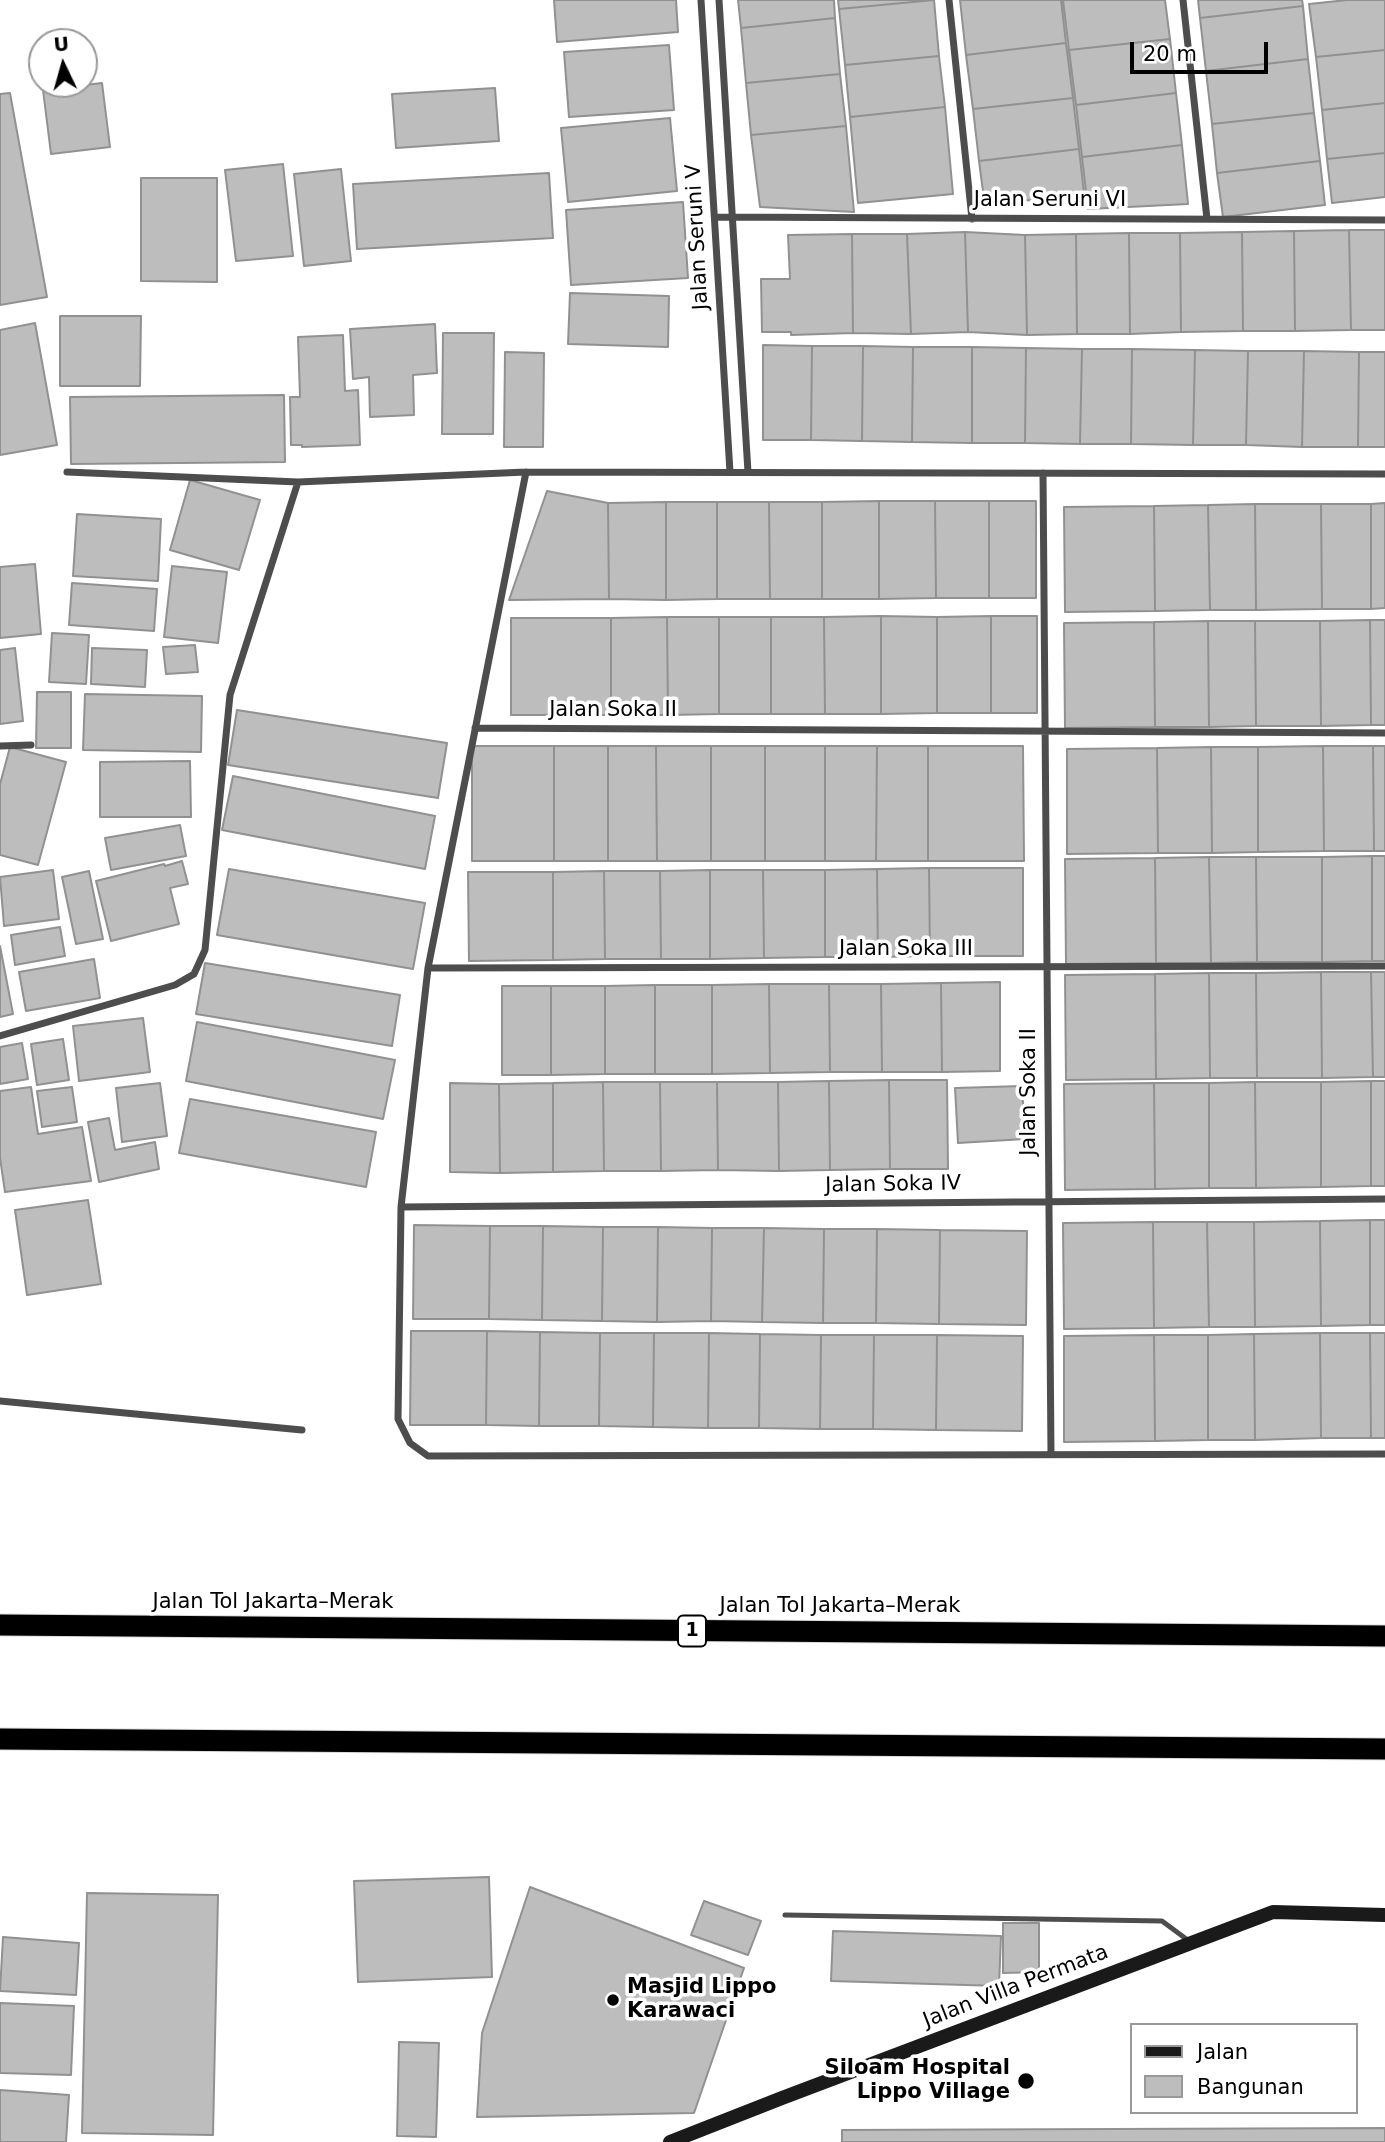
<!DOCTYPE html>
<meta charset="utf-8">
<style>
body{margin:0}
#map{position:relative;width:1385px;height:2142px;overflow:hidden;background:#fff;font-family:"DejaVu Sans",sans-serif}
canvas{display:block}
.legend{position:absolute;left:1130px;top:2023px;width:228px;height:91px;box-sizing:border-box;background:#fff;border:2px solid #999;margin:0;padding:9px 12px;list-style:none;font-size:21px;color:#000}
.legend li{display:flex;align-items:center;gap:14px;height:35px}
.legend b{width:35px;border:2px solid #999}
.north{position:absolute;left:28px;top:28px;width:70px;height:70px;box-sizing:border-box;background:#fff;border:2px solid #999;border-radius:50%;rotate:355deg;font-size:19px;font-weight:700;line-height:28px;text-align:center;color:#000}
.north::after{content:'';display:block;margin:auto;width:24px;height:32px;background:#000;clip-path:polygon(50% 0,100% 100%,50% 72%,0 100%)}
.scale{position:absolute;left:1130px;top:42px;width:138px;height:32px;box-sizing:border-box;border:4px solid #000;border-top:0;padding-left:9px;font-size:21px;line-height:24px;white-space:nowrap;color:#000;-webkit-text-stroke:5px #fff;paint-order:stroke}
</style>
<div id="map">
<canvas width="1385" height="2142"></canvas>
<ul class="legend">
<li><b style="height:9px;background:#1a1a1a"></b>Jalan</li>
<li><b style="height:19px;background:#bdbdbd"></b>Bangunan</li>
</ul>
<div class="north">U</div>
<div class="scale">20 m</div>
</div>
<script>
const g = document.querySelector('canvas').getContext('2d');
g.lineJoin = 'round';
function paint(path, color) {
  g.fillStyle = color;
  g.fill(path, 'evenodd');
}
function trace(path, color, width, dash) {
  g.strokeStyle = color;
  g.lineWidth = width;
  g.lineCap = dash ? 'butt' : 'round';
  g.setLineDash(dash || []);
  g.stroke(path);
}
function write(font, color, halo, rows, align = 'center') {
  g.font = font + ' "DejaVu Sans",sans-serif';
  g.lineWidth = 7;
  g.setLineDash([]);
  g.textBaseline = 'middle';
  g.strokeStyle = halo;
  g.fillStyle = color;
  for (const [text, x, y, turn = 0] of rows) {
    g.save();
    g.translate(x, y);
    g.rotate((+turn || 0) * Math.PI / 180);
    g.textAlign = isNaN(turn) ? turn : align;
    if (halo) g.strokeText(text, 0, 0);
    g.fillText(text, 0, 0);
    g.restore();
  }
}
const building = new Path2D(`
 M 554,0 L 676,0 L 678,32 L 557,42 Z
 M 738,0 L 834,0 L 835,18 L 741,28 Z
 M 838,0 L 934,0 L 839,9 Z
 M 934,0 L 939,56 L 845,65 L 839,9 Z
 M 960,0 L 1061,0 L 1066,43 L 966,55 Z
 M 1063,0 L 1165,0 L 1170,39 L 1069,50 Z
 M 1198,0 L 1302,0 L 1303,6 L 1200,18 Z
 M 1347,0 L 1385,0 L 1385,50 L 1316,57 L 1309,4 Z
 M 1303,6 L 1308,59 L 1206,71 L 1200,18 Z
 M 835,18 L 840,74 L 746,83 L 741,28 Z
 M 1170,39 L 1176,93 L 1076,105 L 1069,50 Z
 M 1066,43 L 1073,98 L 973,109 L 966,55 Z
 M 669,45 L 674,110 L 569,117 L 564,52 Z
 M 1385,50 L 1385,103 L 1322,110 L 1316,57 Z
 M 939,56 L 945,107 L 850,117 L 845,65 Z
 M 1308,59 L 1314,113 L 1212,124 L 1206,71 Z
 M 840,74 L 846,126 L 751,135 L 746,83 Z
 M 102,83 L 110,147 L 51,154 L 43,90 Z
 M 495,88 L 499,141 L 396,148 L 392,94 Z
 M 10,93 L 47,297 L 0,305 L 0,94 Z
 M 1176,93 L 1182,145 L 1082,157 L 1076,105 Z
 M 1073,98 L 1079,149 L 979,161 L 973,109 Z
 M 1385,103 L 1385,153 L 1327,159 L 1322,110 Z
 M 945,107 L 953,194 L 858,203 L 850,117 Z
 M 1314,113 L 1320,161 L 1217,173 L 1212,124 Z
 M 670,118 L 677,191 L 568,202 L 561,128 Z
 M 846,126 L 854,212 L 760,207 L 751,135 Z
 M 1182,145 L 1188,204 L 1088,209 L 1082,157 Z
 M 1079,149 L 1085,202 L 984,199 L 979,161 Z
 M 1385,153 L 1385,197 L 1332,203 L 1327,159 Z
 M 1320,161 L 1325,205 L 1223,217 L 1217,173 Z
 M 283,164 L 293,256 L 236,261 L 225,170 Z
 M 341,169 L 351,261 L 304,266 L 294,174 Z
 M 549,173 L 553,238 L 357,249 L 353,184 Z
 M 141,178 L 217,178 L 217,282 L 141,281 Z
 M 683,202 L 688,278 L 571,285 L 566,210 Z
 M 1349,230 L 1385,230 L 1385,330 L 1351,330 Z
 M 1349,230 L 1351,330 L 1295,331 L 1294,231 Z
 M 1294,231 L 1295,331 L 1243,331 L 1242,232 Z
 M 965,232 L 1025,235 L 1027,335 L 968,332 Z
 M 965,232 L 968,332 L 911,334 L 907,234 Z
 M 1242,232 L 1243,331 L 1181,332 L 1180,233 Z
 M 1129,233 L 1180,233 L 1181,332 L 1130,334 Z
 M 1129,233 L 1130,334 L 1077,334 L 1076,234 Z
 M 852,234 L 907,234 L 911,334 L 853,333 Z
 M 852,234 L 853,333 L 791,335 L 791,332 L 762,332 L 761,279 L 790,279 L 788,235 Z
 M 1076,234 L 1077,334 L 1027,335 L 1025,235 Z
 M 570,293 L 669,296 L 668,347 L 568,344 Z
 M 60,316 L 141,316 L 140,386 L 60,386 Z
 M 35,323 L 57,445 L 0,455 L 0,330 Z
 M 435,324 L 437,373 L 413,375 L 414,415 L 370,417 L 369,377 L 353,379 L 350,329 Z
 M 443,333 L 494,333 L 493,434 L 442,434 Z
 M 343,335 L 345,391 L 358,390 L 360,445 L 302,447 L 302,445 L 291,445 L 290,397 L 300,397 L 298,337 Z
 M 763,345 L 812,346 L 811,440 L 763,440 Z
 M 812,346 L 863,346 L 862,441 L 811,440 Z
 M 863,346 L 913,347 L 912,442 L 862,441 Z
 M 913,347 L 972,347 L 972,443 L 912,442 Z
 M 972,347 L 1026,348 L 1025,443 L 972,443 Z
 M 1026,348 L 1082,349 L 1080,444 L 1025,443 Z
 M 1082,349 L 1132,349 L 1131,444 L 1080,444 Z
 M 1132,349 L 1195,350 L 1193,445 L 1131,444 Z
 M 1195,350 L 1248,351 L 1246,445 L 1193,445 Z
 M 1248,351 L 1304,351 L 1302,447 L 1246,445 Z
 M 1304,351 L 1359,352 L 1358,447 L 1302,447 Z
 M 505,352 L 544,353 L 543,447 L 504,447 Z
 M 1359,352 L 1385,352 L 1385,447 L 1358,447 Z
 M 284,395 L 285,462 L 71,464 L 70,397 Z
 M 190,480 L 260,500 L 239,570 L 170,550 Z
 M 547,491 L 608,503 L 609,599 L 509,600 Z
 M 879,501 L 935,501 L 936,598 L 879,599 Z
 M 879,501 L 879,599 L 822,599 L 822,502 Z
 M 935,501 L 989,501 L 989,598 L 936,598 Z
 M 989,501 L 1036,501 L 1036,598 L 989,598 Z
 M 666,502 L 717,502 L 717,599 L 666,600 Z
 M 666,502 L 666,600 L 609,599 L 608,503 Z
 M 717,502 L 769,502 L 770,599 L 717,599 Z
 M 769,502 L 822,502 L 822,599 L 770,599 Z
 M 1385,503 L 1385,608 L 1371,609 L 1371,504 Z
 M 1255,504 L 1321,504 L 1322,609 L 1256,610 Z
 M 1255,504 L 1256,610 L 1210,610 L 1208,505 Z
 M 1321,504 L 1371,504 L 1371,609 L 1322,609 Z
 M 1208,505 L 1210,610 L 1155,611 L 1154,506 Z
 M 1154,506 L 1155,611 L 1065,612 L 1064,507 Z
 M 77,514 L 161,519 L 158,581 L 73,576 Z
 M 35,564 L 41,634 L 0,638 L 0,567 Z
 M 172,566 L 227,572 L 218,643 L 164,637 Z
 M 72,583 L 157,589 L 154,631 L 69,625 Z
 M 881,616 L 937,617 L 937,713 L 881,714 Z
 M 881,616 L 881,714 L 825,714 L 824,617 Z
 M 991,616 L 1037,616 L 1037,713 L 991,713 Z
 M 991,616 L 991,713 L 937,713 L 937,617 Z
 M 667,617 L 668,715 L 611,715 L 611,618 Z
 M 667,617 L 719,617 L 719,714 L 668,715 Z
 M 719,617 L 771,617 L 771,714 L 719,714 Z
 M 771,617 L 824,617 L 825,714 L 771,714 Z
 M 511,618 L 611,618 L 611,715 L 511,715 Z
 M 1370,620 L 1371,725 L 1321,726 L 1320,621 Z
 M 1370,620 L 1385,620 L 1385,725 L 1371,725 Z
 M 1208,621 L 1209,727 L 1155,727 L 1154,622 Z
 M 1208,621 L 1255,621 L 1256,726 L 1209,727 Z
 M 1255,621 L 1320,621 L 1321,726 L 1256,726 Z
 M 1154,622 L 1155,727 L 1065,728 L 1064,623 Z
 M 52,633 L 89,635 L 86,684 L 49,682 Z
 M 195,645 L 198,672 L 166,674 L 163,647 Z
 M 15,648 L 23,721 L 0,724 L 0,650 Z
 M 92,648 L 147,650 L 145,687 L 91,684 Z
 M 37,692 L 71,692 L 71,748 L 36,748 Z
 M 85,694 L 202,696 L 201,752 L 83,750 Z
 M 237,710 L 447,743 L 438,798 L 228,765 Z
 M 472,746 L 554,746 L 554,861 L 472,861 Z
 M 554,746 L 608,746 L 608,861 L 554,861 Z
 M 608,746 L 656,746 L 657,861 L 608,861 Z
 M 656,746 L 711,746 L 711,861 L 657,861 Z
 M 711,746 L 765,746 L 765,861 L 711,861 Z
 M 765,746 L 825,746 L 825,861 L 765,861 Z
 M 825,746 L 877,746 L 876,861 L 825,861 Z
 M 877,746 L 928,746 L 928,861 L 876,861 Z
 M 928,746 L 1023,746 L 1024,861 L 928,861 Z
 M 1323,746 L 1373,746 L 1374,851 L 1324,851 Z
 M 1323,746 L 1324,851 L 1258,852 L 1258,747 Z
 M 1373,746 L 1385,746 L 1385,851 L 1374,851 Z
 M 10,747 L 66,762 L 38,865 L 0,855 L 0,784 Z
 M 1211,747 L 1212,853 L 1158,853 L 1157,748 Z
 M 1211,747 L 1258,747 L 1258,852 L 1212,853 Z
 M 1157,748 L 1158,853 L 1067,854 L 1067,749 Z
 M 190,761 L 191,817 L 100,817 L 100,762 Z
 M 233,776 L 435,816 L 425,869 L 222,830 Z
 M 180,825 L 186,856 L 111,870 L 105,838 Z
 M 1372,856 L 1372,961 L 1322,962 L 1322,857 Z
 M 1372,856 L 1385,856 L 1385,961 L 1372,961 Z
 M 1209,857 L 1256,857 L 1257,962 L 1211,963 Z
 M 1209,857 L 1211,963 L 1156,963 L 1155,858 Z
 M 1256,857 L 1322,857 L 1322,962 L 1257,962 Z
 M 1155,858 L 1156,963 L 1066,964 L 1065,859 Z
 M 182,861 L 188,884 L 170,888 L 179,924 L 111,941 L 96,881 L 164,864 L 165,866 Z
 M 929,868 L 1023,868 L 1023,956 L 930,956 Z
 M 929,868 L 930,956 L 878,957 L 877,869 Z
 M 229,869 L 425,903 L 413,969 L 217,935 Z
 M 877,869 L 878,957 L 825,957 L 825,870 Z
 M 53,870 L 59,919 L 4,926 L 0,877 Z
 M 710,870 L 763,870 L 764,958 L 710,959 Z
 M 710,870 L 710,959 L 661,959 L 660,871 Z
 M 763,870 L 825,870 L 825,957 L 764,958 Z
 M 89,871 L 103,939 L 76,944 L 62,877 Z
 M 604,871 L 660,871 L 661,959 L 605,959 Z
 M 604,871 L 605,959 L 553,960 L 553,872 Z
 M 468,872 L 553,872 L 553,960 L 469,961 Z
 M 60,927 L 65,956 L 15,965 L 11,935 Z
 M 0,946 L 13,1014 L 0,1017 Z
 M 94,959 L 100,998 L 26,1011 L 19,972 Z
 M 205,963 L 400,995 L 392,1046 L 196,1014 Z
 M 1321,972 L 1322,1078 L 1257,1078 L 1256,973 Z
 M 1321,972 L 1371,972 L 1373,1077 L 1322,1078 Z
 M 1371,972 L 1385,972 L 1385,1077 L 1373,1077 Z
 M 1209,973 L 1256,973 L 1257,1078 L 1210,1078 Z
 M 1209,973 L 1210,1078 L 1156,1079 L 1155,974 Z
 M 1155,974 L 1156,1079 L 1066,1080 L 1065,975 Z
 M 1000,982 L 1000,1071 L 942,1072 L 941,983 Z
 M 941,983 L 942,1072 L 882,1072 L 881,984 Z
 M 769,984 L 829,984 L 830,1072 L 770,1073 Z
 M 769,984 L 770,1073 L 712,1074 L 712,985 Z
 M 829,984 L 881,984 L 882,1072 L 830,1072 Z
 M 655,985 L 712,985 L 712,1074 L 655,1074 Z
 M 655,985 L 655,1074 L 605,1074 L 605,986 Z
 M 502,986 L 551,986 L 551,1075 L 502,1075 Z
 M 551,986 L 605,986 L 605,1074 L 551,1075 Z
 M 143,1018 L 150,1072 L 79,1081 L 73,1026 Z
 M 197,1022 L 395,1060 L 383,1119 L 186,1081 Z
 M 63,1039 L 69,1080 L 37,1085 L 31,1044 Z
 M 22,1043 L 28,1079 L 0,1084 L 0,1047 Z
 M 889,1080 L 947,1080 L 948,1169 L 890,1169 Z
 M 889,1080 L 890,1169 L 830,1170 L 829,1081 Z
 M 829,1081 L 830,1170 L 779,1171 L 778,1082 Z
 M 1371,1081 L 1371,1186 L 1321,1187 L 1321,1082 Z
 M 1371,1081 L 1385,1081 L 1385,1186 L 1371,1186 Z
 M 603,1082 L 660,1082 L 661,1171 L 604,1171 Z
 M 603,1082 L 604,1171 L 553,1172 L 553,1083 Z
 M 660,1082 L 717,1082 L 718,1170 L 661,1171 Z
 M 717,1082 L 778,1082 L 779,1171 L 718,1170 Z
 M 1255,1082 L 1256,1188 L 1209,1188 L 1209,1083 Z
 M 1255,1082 L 1321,1082 L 1321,1187 L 1256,1188 Z
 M 160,1083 L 167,1136 L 122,1142 L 116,1088 Z
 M 450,1083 L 499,1084 L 500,1173 L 450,1172 Z
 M 553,1083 L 553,1172 L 500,1173 L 499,1084 Z
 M 1154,1083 L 1155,1189 L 1065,1190 L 1064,1084 Z
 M 1154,1083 L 1209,1083 L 1209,1188 L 1155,1189 Z
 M 1022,1086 L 1025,1139 L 958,1143 L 955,1088 Z
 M 31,1087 L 38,1134 L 82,1127 L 91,1181 L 5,1192 L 0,1158 L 0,1091 Z
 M 72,1087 L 77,1122 L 42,1127 L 37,1091 Z
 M 190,1099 L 376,1132 L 366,1187 L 179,1153 Z
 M 109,1118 L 115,1150 L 155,1142 L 159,1169 L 99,1182 L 88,1122 Z
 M 88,1200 L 101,1284 L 27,1295 L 15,1210 Z
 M 1370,1220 L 1370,1325 L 1321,1326 L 1320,1221 Z
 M 1370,1220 L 1385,1220 L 1385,1325 L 1370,1325 Z
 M 1320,1221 L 1321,1326 L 1255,1327 L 1254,1222 Z
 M 1153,1222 L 1154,1328 L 1064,1329 L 1063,1223 Z
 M 1153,1222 L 1207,1222 L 1209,1327 L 1154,1328 Z
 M 1207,1222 L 1254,1222 L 1255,1327 L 1209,1327 Z
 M 414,1225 L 490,1226 L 489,1319 L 413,1319 Z
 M 490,1226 L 543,1226 L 542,1320 L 489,1319 Z
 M 543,1226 L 603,1227 L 602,1321 L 542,1320 Z
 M 603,1227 L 658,1227 L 657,1322 L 602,1321 Z
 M 658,1227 L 712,1228 L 711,1321 L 657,1322 Z
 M 712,1228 L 764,1228 L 762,1322 L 711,1321 Z
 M 764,1228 L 824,1229 L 823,1323 L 762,1322 Z
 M 824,1229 L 877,1229 L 876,1323 L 823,1323 Z
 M 877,1229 L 940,1230 L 939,1324 L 876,1323 Z
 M 940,1230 L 1027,1231 L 1026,1325 L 939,1324 Z
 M 411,1331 L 487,1331 L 486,1425 L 410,1425 Z
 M 487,1331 L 540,1332 L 539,1426 L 486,1425 Z
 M 540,1332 L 600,1333 L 599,1426 L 539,1426 Z
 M 600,1333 L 654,1333 L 653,1427 L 599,1426 Z
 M 654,1333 L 709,1333 L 708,1428 L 653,1427 Z
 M 709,1333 L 760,1334 L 759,1428 L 708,1428 Z
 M 1320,1333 L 1370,1333 L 1371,1438 L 1321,1438 Z
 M 1320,1333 L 1321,1438 L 1255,1440 L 1254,1334 Z
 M 1370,1333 L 1385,1333 L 1385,1438 L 1371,1438 Z
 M 760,1334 L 821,1335 L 820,1429 L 759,1428 Z
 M 1254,1334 L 1255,1440 L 1208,1440 L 1208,1335 Z
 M 821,1335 L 874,1335 L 873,1429 L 820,1429 Z
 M 874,1335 L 937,1335 L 936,1430 L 873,1429 Z
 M 937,1335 L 1023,1336 L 1022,1431 L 936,1430 Z
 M 1154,1335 L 1155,1441 L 1064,1442 L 1064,1336 Z
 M 1154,1335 L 1208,1335 L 1208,1440 L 1155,1441 Z
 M 489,1877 L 492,1977 L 358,1982 L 354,1881 Z
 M 530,1887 L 744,1968 L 694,2113 L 477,2117 L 482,2033 Z
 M 87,1893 L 218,1895 L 213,2135 L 82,2133 Z
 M 704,1901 L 761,1921 L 748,1955 L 691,1935 Z
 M 1003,1923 L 1039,1923 L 1039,1972 L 1003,1973 Z
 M 833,1931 L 1001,1936 L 999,1986 L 831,1981 Z
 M 3,1937 L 79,1943 L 76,1995 L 0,1991 Z
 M 0,2003 L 74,2006 L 71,2075 L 0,2073 Z
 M 399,2042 L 439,2043 L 436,2137 L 397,2136 Z
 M 0,2090 L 69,2095 L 66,2142 L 0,2142 Z
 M 1385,2128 L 1385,2142 L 842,2142 L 842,2130 Z`);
paint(building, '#bdbdbd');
trace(building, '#919191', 2);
const highway = new Path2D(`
 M 0,1625 L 1385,1636
 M 0,1739 L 1385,1749`);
trace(highway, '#dbdbdb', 23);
trace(new Path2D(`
 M 785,1915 L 1162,1921 L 1189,1941`), '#4d4d4d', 5);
trace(new Path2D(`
 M 701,0 L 730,472
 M 719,0 L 748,472
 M 949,0 L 972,219
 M 1183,0 L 1207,219
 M 715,217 L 1385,220
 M 67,472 L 298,482 L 526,472 L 1385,474
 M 526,472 L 428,968 L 401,1207 L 398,1419 L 410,1443 L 428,1456 L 1385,1454
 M 1043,473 L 1051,1454
 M 475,728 L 1385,733
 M 0,746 L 31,745
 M 428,968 L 1385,966
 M 0,1036 L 175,985 L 194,974 L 205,950 L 230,695 L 298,482
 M 401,1207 L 1385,1199
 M 0,1401 L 302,1430`), '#4d4d4d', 7);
trace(new Path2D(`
 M 670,2142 L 782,2098 L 1273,1912 L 1385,1915`), '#1a1a1a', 14);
trace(highway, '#000', 21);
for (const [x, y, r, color] of [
 [613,2000,7,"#000"],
 [1026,2081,9,"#000"]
]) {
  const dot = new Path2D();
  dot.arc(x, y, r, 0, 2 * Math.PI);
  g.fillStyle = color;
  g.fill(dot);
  trace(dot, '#fff', 2.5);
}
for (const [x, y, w] of [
 [692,1631,28]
]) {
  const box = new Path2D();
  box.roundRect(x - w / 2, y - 15.5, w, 31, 5);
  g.fillStyle = '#fff';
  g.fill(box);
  trace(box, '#000', 2);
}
write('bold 19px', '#000', null, [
 ["1",692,1631]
]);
write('21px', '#000', '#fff', [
 ["Jalan Seruni VI",1050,201],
 ["Jalan Seruni V",698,237,-93],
 ["Jalan Soka II",613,711],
 ["Jalan Soka III",906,950],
 ["Jalan Soka II",1030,1092,-90],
 ["Jalan Soka IV",893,1185,-1],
 ["Jalan Tol Jakarta–Merak",273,1603],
 ["Jalan Tol Jakarta–Merak",840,1607],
 ["Jalan Villa Permata",1016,1987,-21]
]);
write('bold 21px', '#000', '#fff', [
 ["Masjid Lippo",627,1988],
 ["Karawaci",627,2012],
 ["Siloam Hospital",1010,2069,"right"],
 ["Lippo Village",1010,2093,"right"]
], 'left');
</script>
